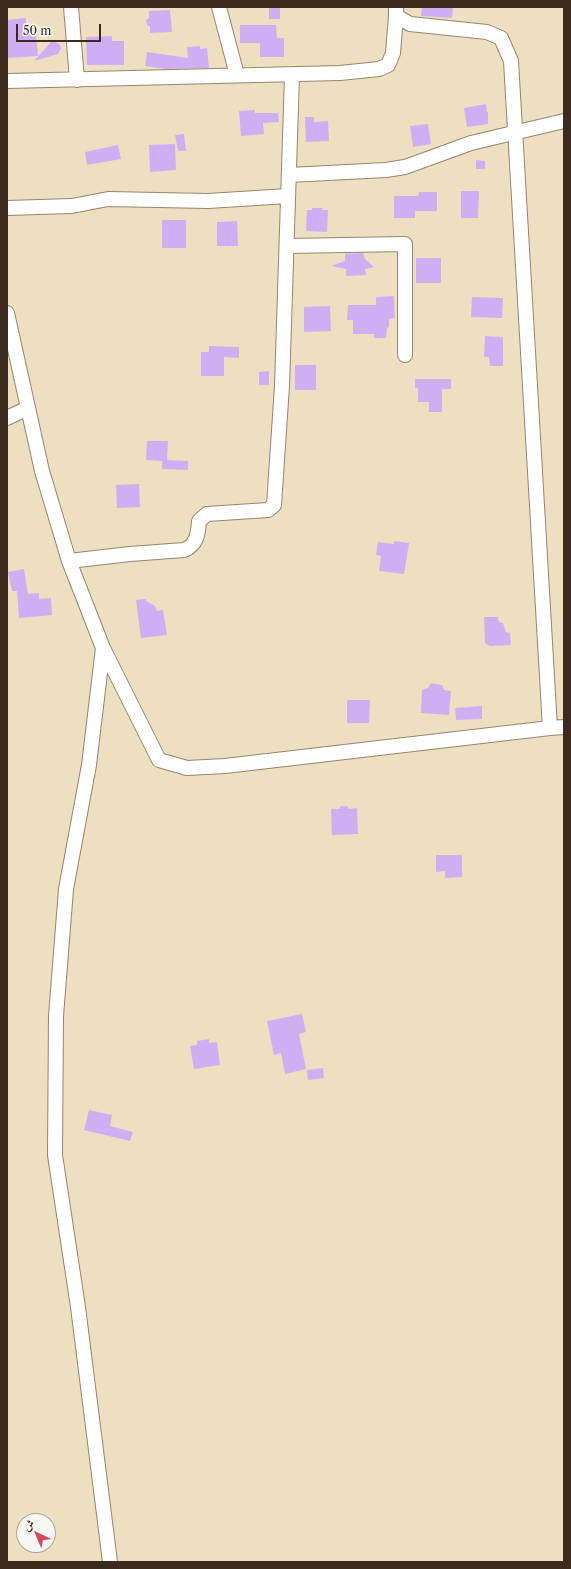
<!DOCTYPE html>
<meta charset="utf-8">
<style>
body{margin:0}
#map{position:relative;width:571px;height:1569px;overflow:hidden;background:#ede0c0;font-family:"Libre Caslon Text",Amiri,serif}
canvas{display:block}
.frame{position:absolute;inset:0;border:8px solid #3b2a1e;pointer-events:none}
.north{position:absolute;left:16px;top:1513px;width:40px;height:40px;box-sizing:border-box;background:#f6f6f2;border:1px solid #aba49d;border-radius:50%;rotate:316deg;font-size:11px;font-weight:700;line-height:16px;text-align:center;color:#3b2a1e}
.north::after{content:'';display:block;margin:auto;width:14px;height:18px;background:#d1495b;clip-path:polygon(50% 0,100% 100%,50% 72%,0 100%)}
.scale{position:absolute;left:16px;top:24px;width:85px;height:18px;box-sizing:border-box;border:2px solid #3b2a1e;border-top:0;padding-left:5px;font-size:12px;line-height:14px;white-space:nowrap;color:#3b2a1e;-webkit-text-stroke:3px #f6f6f2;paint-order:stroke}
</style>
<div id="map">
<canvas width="571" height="1569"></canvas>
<div class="frame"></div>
<div class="north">ش</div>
<div class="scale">50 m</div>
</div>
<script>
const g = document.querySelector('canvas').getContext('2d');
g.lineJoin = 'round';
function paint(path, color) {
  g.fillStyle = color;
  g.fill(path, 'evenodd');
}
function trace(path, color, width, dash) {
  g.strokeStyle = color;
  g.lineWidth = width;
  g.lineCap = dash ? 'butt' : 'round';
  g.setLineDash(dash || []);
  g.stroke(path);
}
paint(new Path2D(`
 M 269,7 L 280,7 L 280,19 L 269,19 Z
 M 422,7 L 453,7 L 452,18 L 421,16 Z
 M 170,10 L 172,32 L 150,33 L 150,27 L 147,25 L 146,20 L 149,18 L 149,11 Z
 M 26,18 L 26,27 L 31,26 L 32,37 L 36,36 L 38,56 L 8,58 L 7,20 Z
 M 240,25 L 276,25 L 277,38 L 284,38 L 284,57 L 260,57 L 260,43 L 240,43 Z
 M 112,36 L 112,41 L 124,41 L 124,65 L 87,65 L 86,37 Z
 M 54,41 L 60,45 L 61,48 L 58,54 L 34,61 L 51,42 Z
 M 200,46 L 200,49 L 207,48 L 209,68 L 165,69 L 145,66 L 147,52 L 188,58 L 187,47 Z
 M 486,104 L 487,112 L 488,112 L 488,124 L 467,127 L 464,108 Z
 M 255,110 L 255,113 L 278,113 L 279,122 L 263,123 L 264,134 L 241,136 L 239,111 Z
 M 305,117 L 314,117 L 314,122 L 328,121 L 329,141 L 306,142 Z
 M 428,124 L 431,144 L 413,147 L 410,126 Z
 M 184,134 L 186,151 L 178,151 L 175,135 Z
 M 175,144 L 176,170 L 150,172 L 149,145 Z
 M 118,145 L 121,159 L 87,165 L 85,152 Z
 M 476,160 L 485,161 L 485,169 L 476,169 Z
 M 461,191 L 479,191 L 478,218 L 461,218 Z
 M 419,192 L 437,192 L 437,211 L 415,211 L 415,218 L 394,218 L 394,196 L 418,196 Z
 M 312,208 L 323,208 L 322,210 L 328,210 L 327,232 L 306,231 L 307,210 L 312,210 Z
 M 162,220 L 186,220 L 186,248 L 162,248 Z
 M 237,221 L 238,246 L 217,246 L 217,222 Z
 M 363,253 L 365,259 L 374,267 L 365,269 L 366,275 L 346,276 L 346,269 L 331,266 L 345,261 L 345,254 Z
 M 416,258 L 441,258 L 441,283 L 416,283 Z
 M 394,296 L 395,318 L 389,319 L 389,327 L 387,328 L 386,338 L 374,338 L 374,334 L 353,334 L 353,320 L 347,320 L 348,305 L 376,305 L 376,297 Z
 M 472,297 L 503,298 L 502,318 L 471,317 Z
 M 330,306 L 331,331 L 304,332 L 304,307 Z
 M 485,336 L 503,337 L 503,366 L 490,366 L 489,357 L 484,357 Z
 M 209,346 L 239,347 L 239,358 L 224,357 L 224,376 L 201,376 L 201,352 L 209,352 Z
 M 295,365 L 316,365 L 316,390 L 295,390 Z
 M 269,371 L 269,385 L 259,385 L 259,372 Z
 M 415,379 L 451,379 L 451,389 L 442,389 L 442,412 L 429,412 L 429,402 L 418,402 L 418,388 L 415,388 Z
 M 147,441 L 168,441 L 167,460 L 188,461 L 188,470 L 162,469 L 162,461 L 146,460 Z
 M 139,484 L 140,507 L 117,508 L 116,485 Z
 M 394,541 L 409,543 L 404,574 L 379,571 L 381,556 L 376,555 L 378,542 L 394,544 Z
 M 24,569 L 28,594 L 39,593 L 39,599 L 51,598 L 52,615 L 19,618 L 17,591 L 12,591 L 8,572 Z
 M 146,599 L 146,601 L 155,606 L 157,611 L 163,610 L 167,635 L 141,638 L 136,600 Z
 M 484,617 L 498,617 L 499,622 L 503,623 L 506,632 L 510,633 L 511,645 L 490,646 L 485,643 Z
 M 431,683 L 442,685 L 444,690 L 451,691 L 449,715 L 421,713 L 422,690 L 428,688 Z
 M 347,700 L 370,700 L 369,723 L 347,723 Z
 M 482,706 L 482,719 L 456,720 L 455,708 Z
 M 341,806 L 347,806 L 349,809 L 357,808 L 358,834 L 332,835 L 331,809 L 339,809 Z
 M 436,855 L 462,855 L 462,877 L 445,878 L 445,871 L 436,872 Z
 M 302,1014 L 306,1032 L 299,1034 L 306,1069 L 285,1074 L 281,1053 L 274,1055 L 267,1021 Z
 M 209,1039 L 209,1043 L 217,1042 L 220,1065 L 194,1069 L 190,1046 L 197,1045 L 197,1041 Z
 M 323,1068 L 324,1078 L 308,1080 L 307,1070 Z
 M 89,1110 L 112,1115 L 110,1126 L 133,1132 L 130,1141 L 84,1130 Z`), '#cfaff3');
const minor = new Path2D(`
 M 71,7 L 77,80
 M 219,7 L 237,75
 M 396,7 L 396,16 L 410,24 L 487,32 L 501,38 L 511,61 L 550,728
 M 7,81 L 340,73 L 379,69 L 388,65 L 393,53 L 396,16
 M 289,175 L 386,170 L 405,167 L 471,143 L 564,121
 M 7,208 L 72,206 L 108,199 L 208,201 L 288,196
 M 287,246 L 405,244 L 405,355
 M 7,313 L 42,471 L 69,561 L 103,648 L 159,760 L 187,768 L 225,766 L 550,728 L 564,727
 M 7,418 L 28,408
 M 69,561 L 130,554 L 184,550 C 197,545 198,534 199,521 L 207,514 L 268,510 L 274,505 L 282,386 L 292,75
 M 103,648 L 89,765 L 66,889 L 56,1016 L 55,1155 L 78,1307 L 110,1562`);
trace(minor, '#94856f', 16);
trace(minor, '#fff', 14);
</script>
